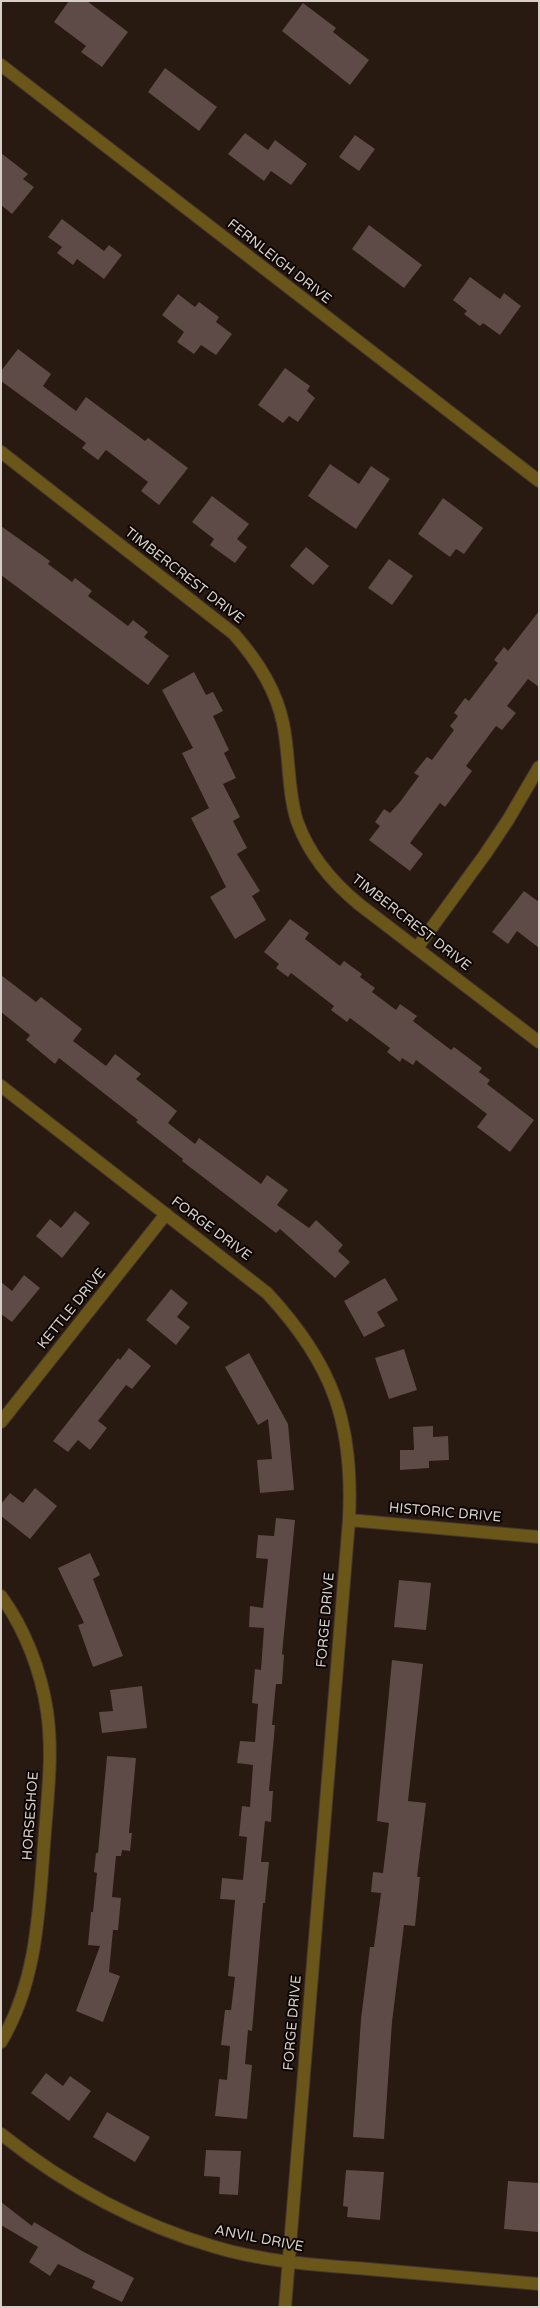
<!DOCTYPE html>
<style>
body{margin:0}
#map{position:relative;width:540px;height:2308px;overflow:hidden;background:#281911;font-family:"Varela Round",sans-serif}
canvas{display:block}
.frame{position:absolute;inset:0;border:2px solid #d9cfc9;pointer-events:none}
</style>
<div id="map">
<canvas width="540" height="2308"></canvas>
<div class="frame"></div>
</div>
<script>
const g = document.querySelector('canvas').getContext('2d');
g.lineJoin = 'round';
function paint(path, color) {
  g.fillStyle = color;
  g.fill(path, 'evenodd');
}
function trace(path, color, width, dash) {
  g.strokeStyle = color;
  g.lineWidth = width;
  g.lineCap = dash ? 'butt' : 'round';
  g.setLineDash(dash || []);
  g.stroke(path);
}
function write(font, color, halo, rows, align = 'center') {
  g.font = font + ' "Varela Round",sans-serif';
  g.lineWidth = 4;
  g.setLineDash([]);
  g.textBaseline = 'middle';
  g.strokeStyle = halo;
  g.fillStyle = color;
  for (const [text, x, y, turn = 0] of rows) {
    g.save();
    g.translate(x, y);
    g.rotate((+turn || 0) * Math.PI / 180);
    g.textAlign = isNaN(turn) ? turn : align;
    if (halo) g.strokeText(text, 0, 0);
    g.fillText(text, 0, 0);
    g.restore();
  }
}
paint(new Path2D(`
 M 69,1 L 87,1 L 128,32 L 102,67 L 81,52 L 86,46 L 54,22 Z
 M 303,3 L 336,28 L 333,32 L 369,60 L 350,85 L 282,31 Z
 M 165,68 L 217,107 L 199,131 L 148,92 Z
 M 245,133 L 268,150 L 275,140 L 307,164 L 291,185 L 271,171 L 264,181 L 228,154 Z
 M 355,135 L 375,149 L 359,171 L 339,157 Z
 M 1,153 L 28,174 L 23,179 L 34,187 L 12,214 L 1,205 Z
 M 62,219 L 104,251 L 109,245 L 122,255 L 104,279 L 77,259 L 73,265 L 57,253 L 62,247 L 48,237 Z
 M 369,225 L 422,265 L 404,288 L 352,249 Z
 M 470,277 L 500,299 L 504,293 L 521,306 L 500,335 L 483,323 L 480,326 L 464,314 L 467,311 L 453,300 Z
 M 178,294 L 195,307 L 199,302 L 219,317 L 216,322 L 232,334 L 216,355 L 201,345 L 194,354 L 177,342 L 184,332 L 162,315 Z
 M 18,349 L 51,374 L 43,386 L 76,411 L 86,397 L 145,441 L 148,438 L 188,468 L 159,505 L 141,491 L 148,482 L 106,450 L 98,460 L 82,448 L 86,443 L 1,381 L 1,371 Z
 M 285,368 L 310,386 L 307,391 L 315,398 L 298,422 L 289,416 L 283,423 L 258,405 Z
 M 330,464 L 359,484 L 371,466 L 390,479 L 356,529 L 308,496 Z
 M 212,496 L 249,524 L 237,539 L 247,547 L 235,563 L 210,545 L 214,539 L 192,522 Z
 M 443,498 L 483,528 L 464,554 L 456,549 L 450,557 L 418,534 Z
 M 1,526 L 50,561 L 48,564 L 72,582 L 75,578 L 92,591 L 88,596 L 128,626 L 133,620 L 148,632 L 144,637 L 169,656 L 148,685 L 1,575 Z
 M 306,547 L 329,566 L 313,585 L 290,566 Z
 M 389,559 L 413,576 L 392,605 L 368,588 Z
 M 539,611 L 539,687 L 528,679 L 507,706 L 516,713 L 502,730 L 496,726 L 466,766 L 472,771 L 445,807 L 440,803 L 410,843 L 423,854 L 410,871 L 369,840 L 380,826 L 375,822 L 384,809 L 390,813 L 400,802 L 419,776 L 414,773 L 427,757 L 432,760 L 454,730 L 450,726 L 458,716 L 454,713 L 465,698 L 469,701 L 498,663 L 494,660 L 504,647 L 508,651 Z
 M 194,672 L 206,695 L 213,692 L 223,711 L 213,716 L 229,750 L 224,753 L 236,778 L 223,784 L 240,817 L 233,821 L 247,848 L 237,854 L 260,891 L 252,896 L 266,920 L 235,939 L 210,897 L 226,887 L 191,818 L 209,808 L 182,753 L 193,748 L 162,690 Z
 M 524,891 L 539,902 L 539,948 L 517,931 L 508,944 L 492,932 Z
 M 290,919 L 309,933 L 305,939 L 340,966 L 344,961 L 362,974 L 360,977 L 375,988 L 372,992 L 396,1010 L 400,1004 L 417,1016 L 413,1021 L 451,1050 L 454,1047 L 482,1068 L 479,1072 L 490,1080 L 487,1084 L 534,1120 L 510,1152 L 477,1127 L 487,1114 L 416,1060 L 413,1065 L 402,1058 L 400,1062 L 387,1052 L 390,1048 L 350,1018 L 347,1022 L 331,1010 L 334,1006 L 291,973 L 288,977 L 276,968 L 279,964 L 264,952 Z
 M 1,975 L 36,1002 L 41,997 L 82,1029 L 73,1041 L 106,1066 L 115,1054 L 141,1074 L 136,1079 L 177,1111 L 168,1123 L 195,1144 L 199,1138 L 261,1184 L 267,1175 L 288,1190 L 277,1205 L 309,1228 L 316,1220 L 343,1245 L 338,1251 L 350,1262 L 335,1278 L 280,1229 L 276,1233 L 182,1161 L 183,1159 L 136,1122 L 138,1120 L 59,1058 L 55,1064 L 26,1040 L 30,1035 L 1,1012 Z
 M 75,1211 L 90,1223 L 62,1258 L 36,1236 L 50,1219 L 61,1228 Z
 M 24,1275 L 40,1288 L 12,1322 L 1,1314 L 1,1282 L 12,1291 Z
 M 385,1278 L 398,1300 L 377,1312 L 385,1326 L 364,1337 L 344,1301 Z
 M 171,1289 L 188,1303 L 177,1317 L 190,1327 L 176,1345 L 146,1320 Z
 M 129,1348 L 151,1366 L 132,1389 L 126,1385 L 98,1421 L 107,1428 L 90,1450 L 78,1440 L 68,1452 L 53,1441 L 118,1358 L 120,1360 Z
 M 404,1349 L 417,1390 L 389,1399 L 375,1358 Z
 M 249,1353 L 288,1424 L 294,1490 L 260,1493 L 257,1460 L 272,1459 L 268,1419 L 258,1425 L 225,1367 Z
 M 433,1426 L 433,1437 L 448,1436 L 449,1460 L 429,1461 L 429,1468 L 400,1470 L 400,1450 L 414,1450 L 413,1427 Z
 M 35,1488 L 57,1506 L 30,1539 L 1,1516 L 1,1504 L 10,1493 L 23,1503 Z
 M 276,1518 L 295,1520 L 282,1654 L 284,1655 L 282,1684 L 276,1684 L 272,1725 L 275,1725 L 269,1791 L 273,1791 L 271,1822 L 265,1821 L 261,1862 L 269,1862 L 265,1903 L 263,1903 L 252,2031 L 248,2030 L 245,2064 L 252,2065 L 247,2119 L 215,2116 L 219,2079 L 227,2080 L 230,2046 L 221,2045 L 225,2010 L 231,2010 L 235,1977 L 228,1976 L 235,1900 L 220,1899 L 222,1878 L 243,1880 L 247,1837 L 239,1836 L 242,1806 L 250,1807 L 253,1765 L 237,1763 L 240,1741 L 255,1742 L 258,1704 L 252,1703 L 255,1669 L 261,1670 L 264,1628 L 249,1627 L 250,1606 L 263,1608 L 268,1559 L 256,1558 L 258,1535 L 274,1536 Z
 M 90,1553 L 100,1575 L 93,1579 L 123,1656 L 93,1667 L 78,1625 L 84,1623 L 58,1568 Z
 M 399,1580 L 431,1583 L 426,1630 L 394,1627 Z
 M 392,1660 L 423,1664 L 408,1801 L 426,1803 L 417,1877 L 420,1877 L 415,1926 L 404,1925 L 392,2022 L 384,2139 L 353,2137 L 361,2019 L 370,1947 L 374,1947 L 381,1893 L 371,1892 L 373,1872 L 383,1873 L 389,1823 L 377,1821 Z
 M 142,1686 L 147,1728 L 102,1733 L 99,1712 L 113,1711 L 110,1690 Z
 M 107,1756 L 136,1758 L 129,1833 L 132,1833 L 130,1851 L 122,1850 L 121,1856 L 116,1856 L 112,1897 L 121,1898 L 118,1930 L 113,1930 L 109,1972 L 120,1976 L 103,2022 L 76,2011 L 100,1946 L 88,1945 L 91,1912 L 93,1912 L 97,1873 L 94,1872 L 96,1853 L 98,1853 Z
 M 46,2073 L 63,2086 L 70,2076 L 91,2091 L 69,2121 L 31,2093 Z
 M 107,2112 L 150,2137 L 135,2162 L 93,2137 Z
 M 206,2150 L 241,2151 L 238,2195 L 219,2194 L 220,2177 L 204,2176 Z
 M 346,2170 L 384,2172 L 380,2220 L 347,2217 L 348,2207 L 343,2206 Z
 M 508,2181 L 539,2183 L 539,2232 L 504,2229 Z
 M 1,2202 L 32,2226 L 34,2222 L 82,2251 L 134,2278 L 122,2302 L 92,2288 L 95,2281 L 58,2264 L 50,2276 L 29,2262 L 38,2247 L 1,2225 Z`), '#5e4a47');
const minor = new Path2D(`
 M 1,65 L 539,481
 M 1,452 L 234,634 C 257,660 276,689 283,723 C 290,756 287,789 297,821 C 309,855 333,883 360,905 L 539,1042
 M 417,948 L 486,853 L 508,820 L 539,767
 M 1,1086 L 267,1293 C 333,1364 354,1423 349,1520 L 285,2307
 M 1,1422 L 166,1214
 M 349,1520 L 539,1537
 M 1,1596 C 25,1629 41,1671 47,1711 C 53,1752 48,1792 45,1832 C 39,1904 39,1978 1,2042
 M 1,2134 C 65,2185 136,2224 215,2247 C 265,2262 317,2265 368,2269 C 425,2274 482,2279 539,2284`);
trace(minor, '#44362e', 14);
trace(minor, '#6a5619', 12);
write('14px', '#d9cfc9', '#0c0604', [
 ["FERNLEIGH DRIVE",279,262,38],
 ["TIMBERCREST DRIVE",184,576,38],
 ["TIMBERCREST DRIVE",411,923,38],
 ["FORGE DRIVE",211,1229,37],
 ["KETTLE DRIVE",72,1309,-51],
 ["HISTORIC DRIVE",445,1513,5],
 ["FORGE DRIVE",326,1620,-85],
 ["HORSESHOE",31,1816,-86],
 ["FORGE DRIVE",293,2023,-85],
 ["ANVIL DRIVE",259,2239,11]
]);
</script>
